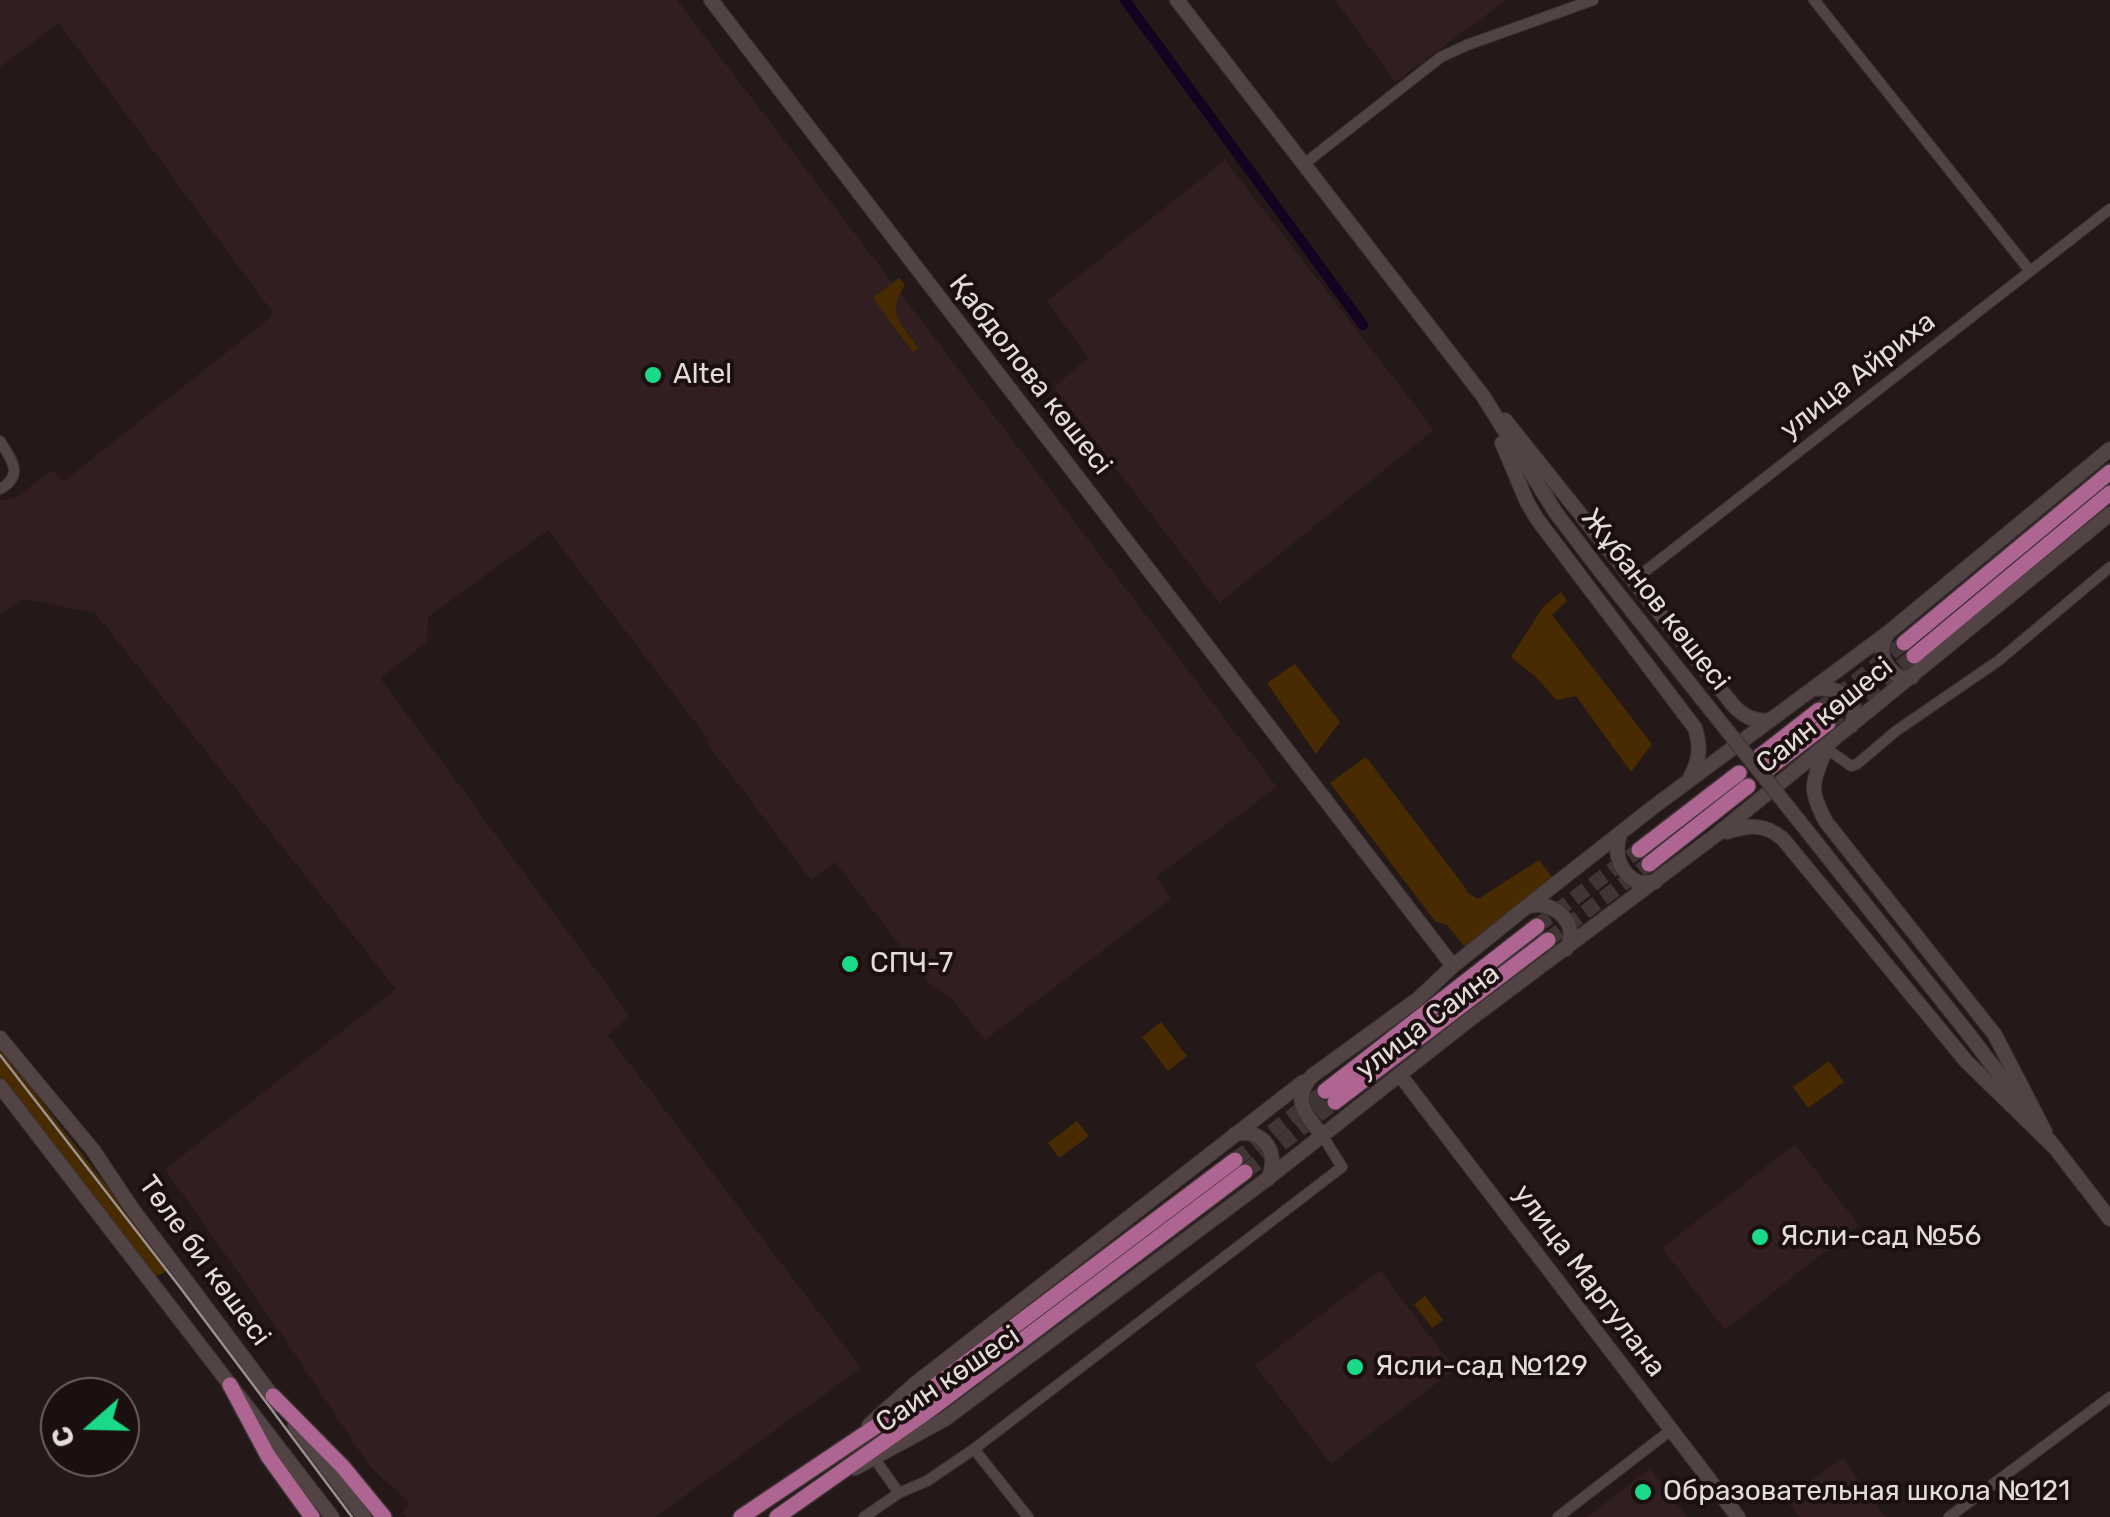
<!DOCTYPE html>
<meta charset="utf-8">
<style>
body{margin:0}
#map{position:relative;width:2110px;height:1517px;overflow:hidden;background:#241819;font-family:Rubik,sans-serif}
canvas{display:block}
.north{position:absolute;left:40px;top:1377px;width:100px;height:100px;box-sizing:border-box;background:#1b0f10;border:2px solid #6b6161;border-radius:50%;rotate:250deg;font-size:28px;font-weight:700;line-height:40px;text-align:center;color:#e4dbdb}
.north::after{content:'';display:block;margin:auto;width:35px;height:45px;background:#1ad988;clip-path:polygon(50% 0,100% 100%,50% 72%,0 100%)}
</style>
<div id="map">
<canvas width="2110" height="1517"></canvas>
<div class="north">С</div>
</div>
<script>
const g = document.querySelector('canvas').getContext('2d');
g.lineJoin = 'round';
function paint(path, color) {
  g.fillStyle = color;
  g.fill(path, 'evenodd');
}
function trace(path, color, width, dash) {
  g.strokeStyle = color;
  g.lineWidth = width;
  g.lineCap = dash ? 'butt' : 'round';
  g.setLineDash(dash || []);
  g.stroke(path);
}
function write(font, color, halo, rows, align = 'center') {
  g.font = font + ' Rubik,sans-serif';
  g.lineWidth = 8;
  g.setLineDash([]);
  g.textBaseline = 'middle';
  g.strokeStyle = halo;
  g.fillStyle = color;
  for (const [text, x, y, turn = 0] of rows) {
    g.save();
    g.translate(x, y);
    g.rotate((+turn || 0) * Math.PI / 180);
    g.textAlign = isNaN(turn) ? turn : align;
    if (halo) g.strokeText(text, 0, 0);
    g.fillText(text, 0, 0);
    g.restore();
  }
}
paint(new Path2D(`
 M 0,0 L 677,0 L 1277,787 L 1156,877 L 1171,899 L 985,1040 L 951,998 L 929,983 L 835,862 L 811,880 L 706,742 L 709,740 L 548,530 L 428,617 L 427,642 L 380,678 L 630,1016 L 608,1035 L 861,1368 L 656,1517 L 406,1517 L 402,1512 L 409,1503 L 368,1464 L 282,1335 L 165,1169 L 396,989 L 95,613 L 23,599 L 0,616 L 0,501 L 18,496 L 52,470 L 64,481 L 271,317 L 272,312 L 59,23 L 0,67 Z
 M 1335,0 L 1507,0 L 1395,82 Z
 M 1225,160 L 1434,430 L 1219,603 L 1054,387 L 1088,358 L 1047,301 Z
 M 1795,1144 L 1859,1225 L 1725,1330 L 1662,1248 Z
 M 1380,1270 L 1455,1369 L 1331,1464 L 1255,1365 Z
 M 1843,1458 L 1885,1517 L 1800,1517 L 1785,1499 Z
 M 1650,1468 L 1687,1517 L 1587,1517 Z`), '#311e20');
paint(new Path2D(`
 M 899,278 L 905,285 C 885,314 901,322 918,348 L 913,352 L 873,298 Z
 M 1561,592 L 1567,601 L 1552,615 L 1652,744 L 1631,772 L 1576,696 L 1556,700 L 1537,678 L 1511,657 L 1543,607 Z
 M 1295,664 L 1340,722 L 1316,754 L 1267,683 Z
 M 1366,757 L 1464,886 L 1468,893 L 1478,899 L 1539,860 L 1552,877 L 1472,943 L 1464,946 L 1447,925 L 1435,921 L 1330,783 Z
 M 1161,1022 L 1187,1056 L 1168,1071 L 1142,1037 Z
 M 0,1048 L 168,1265 L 164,1273 L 156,1276 L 150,1271 L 0,1077 Z
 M 1829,1061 L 1844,1082 L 1808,1108 L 1793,1087 Z
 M 1077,1121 L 1089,1136 L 1059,1158 L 1048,1143 Z
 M 1425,1296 L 1443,1320 L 1432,1328 L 1414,1304 Z`), '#482b01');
trace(new Path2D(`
 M 1125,0 L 1363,325`), '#150120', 10);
trace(new Path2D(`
 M 1819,710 L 1904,643
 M 1828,723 L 1914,656
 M 1537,926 L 1639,850
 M 1548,940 L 1649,864
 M 1235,1160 L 1325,1091
 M 1245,1172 L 1335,1102`), '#413536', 15, [15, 8]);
const street = new Path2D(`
 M 1814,0 L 2030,271
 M 1304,164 L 1441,57 L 1467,45 L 1593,0
 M 0,441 C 11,459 25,475 0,489
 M 1634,580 L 2110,209
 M 1826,748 L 1851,766 L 1857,764 L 1896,731 L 1998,661 L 2110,567
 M 974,1449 L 1028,1517
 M 874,1458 L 899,1493
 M 864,1517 L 899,1493 L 927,1481 L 974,1449 L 1342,1167 L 1322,1135
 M 1558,1517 L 1671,1430
 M 1949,1517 L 2110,1397`);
const secondary = new Path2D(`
 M 711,0 L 1453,966
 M 1177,0 L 1483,396 L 1556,513 L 1601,572
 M 1505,420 L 1733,705 C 1744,717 1755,722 1771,720
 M 1502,443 L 1527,502 L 1537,519 L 1695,728 C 1701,748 1700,759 1690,778
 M 1888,633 C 1876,651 1884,666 1900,678 L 1912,677
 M 1814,689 C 1839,686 1862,699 1851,726
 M 1826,749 C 1812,784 1808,788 1826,822 L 1995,1035 L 2045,1132
 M 1727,832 C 1749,825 1764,823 1783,839 L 1966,1061 L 2053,1146
 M 1620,834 C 1613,855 1620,873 1639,883 L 1655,882
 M 1530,906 C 1555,900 1581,925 1566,949
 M 1967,1032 L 2027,1111
 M 0,1038 L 93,1150 L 131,1207 L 279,1405
 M 1400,1075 L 1738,1517
 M 0,1086 L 332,1517
 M 1235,1134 C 1264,1128 1280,1153 1268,1179
 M 1322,1135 C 1305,1114 1291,1099 1312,1076 L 1418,999 L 1453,966 L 1525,908 L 1652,808 L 1889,632 L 2110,449
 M 2049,1140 L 2110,1219
 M 869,1425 L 916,1383 L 1303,1082
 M 295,1426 L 364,1517
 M 855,1468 L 945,1419 L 1267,1179 L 1469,1020 L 1716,835 L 2110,514`);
const primary = new Path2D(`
 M 1904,643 L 2110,472
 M 1914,656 L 2110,493
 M 1760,756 L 1819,710
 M 1768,769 L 1828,723
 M 1639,850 L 1739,773
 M 1649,864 L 1748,786
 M 1325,1091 L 1537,926
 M 1335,1102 L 1548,940
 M 230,1385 L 268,1456 L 312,1517
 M 273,1396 L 343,1467 L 384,1517
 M 741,1517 L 927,1392 L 1235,1160
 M 777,1517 L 935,1406 L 1245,1172`);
trace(street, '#3c3334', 12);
trace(secondary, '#3c3334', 16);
trace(primary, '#3c3334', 18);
trace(street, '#524344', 10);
trace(secondary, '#524344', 14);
trace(primary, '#af6592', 15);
trace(new Path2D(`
 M 0,1055 L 179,1286 L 352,1517`), '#9b9192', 2.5);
const secondaryBridge = new Path2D(`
 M 1601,572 L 1967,1032`);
trace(secondaryBridge, '#3c3334', 16, []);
trace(secondaryBridge, '#524344', 14);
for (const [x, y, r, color] of [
 [653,375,10,"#1ad988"],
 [850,964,10,"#1ad988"],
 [1760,1237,10,"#1ad988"],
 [1355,1367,10,"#1ad988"],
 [1643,1492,10,"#1ad988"]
]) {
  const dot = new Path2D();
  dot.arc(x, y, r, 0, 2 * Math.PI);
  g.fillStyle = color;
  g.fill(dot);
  trace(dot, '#1b0f10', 4);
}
write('28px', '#e4dbdb', '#1b0f10', [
 ["Altel",673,375],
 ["СПЧ-7",870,964],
 ["Ясли-сад №56",1780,1237],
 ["Ясли-сад №129",1375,1367],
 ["Образовательная школа №121",1663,1492]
], 'left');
write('28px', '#e4dbdb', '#1b0f10', [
 ["Қабдолова көшесі",1030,375,52],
 ["улица Айриха",1858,376,-38],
 ["Жұбанов көшесі",1655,600,52],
 ["Саин көшесі",1825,716,-39],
 ["улица Саина",1428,1022,-37],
 ["Төле би көшесі",204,1261,54],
 ["улица Маргулана",1589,1281,53],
 ["Саин көшесі",948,1380,-34]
]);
</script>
